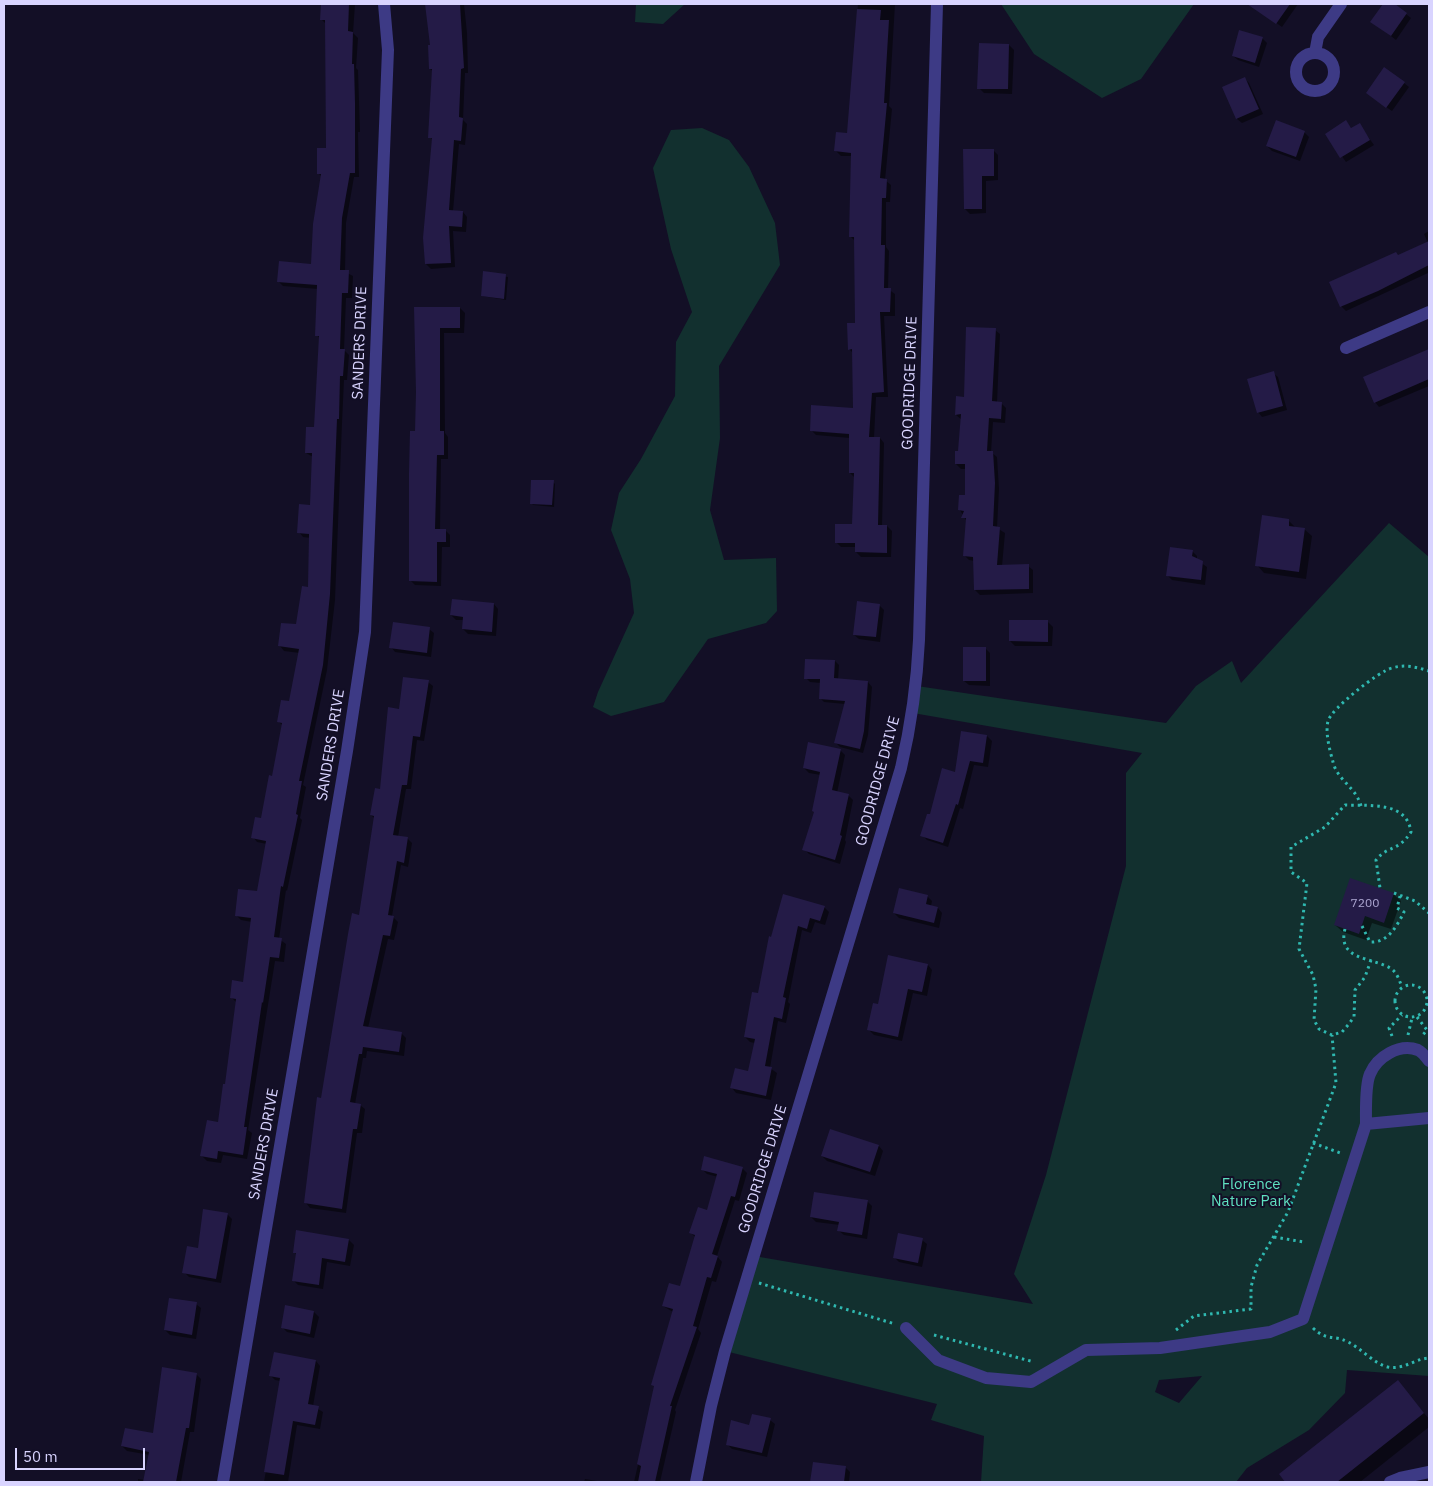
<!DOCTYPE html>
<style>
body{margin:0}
#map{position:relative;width:1433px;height:1486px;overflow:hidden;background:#130f26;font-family:"IBM Plex Sans",sans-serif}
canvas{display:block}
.frame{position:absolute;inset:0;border:5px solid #d9d4ff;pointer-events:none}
.scale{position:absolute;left:15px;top:1448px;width:130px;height:22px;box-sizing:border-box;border:2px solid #d9d4ff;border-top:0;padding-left:6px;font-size:15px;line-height:18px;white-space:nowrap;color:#d9d4ff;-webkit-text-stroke:4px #130f26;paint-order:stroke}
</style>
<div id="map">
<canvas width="1433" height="1486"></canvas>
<div class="frame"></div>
<div class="scale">50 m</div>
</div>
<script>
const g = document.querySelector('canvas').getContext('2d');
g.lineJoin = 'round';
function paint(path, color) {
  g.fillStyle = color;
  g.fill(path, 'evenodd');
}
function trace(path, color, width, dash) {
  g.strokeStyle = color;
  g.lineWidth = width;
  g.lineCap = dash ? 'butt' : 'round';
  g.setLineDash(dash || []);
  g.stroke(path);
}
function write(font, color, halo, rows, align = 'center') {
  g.font = font + ' "IBM Plex Sans",sans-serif';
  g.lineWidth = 4;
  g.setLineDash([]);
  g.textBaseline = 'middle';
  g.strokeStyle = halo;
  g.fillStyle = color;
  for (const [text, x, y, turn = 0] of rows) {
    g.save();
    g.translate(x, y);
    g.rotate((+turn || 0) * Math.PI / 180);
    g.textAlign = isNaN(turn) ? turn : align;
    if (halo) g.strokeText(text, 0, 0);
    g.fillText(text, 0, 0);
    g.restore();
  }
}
paint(new Path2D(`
 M 636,4 L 685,4 L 663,24 L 635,22 Z
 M 1001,4 L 1194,4 L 1141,79 L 1102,98 L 1034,54 Z
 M 702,128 L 729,140 L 749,167 L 775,223 L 780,265 L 719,366 L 720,438 L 710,510 L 724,560 L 776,558 L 777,611 L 766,623 L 708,639 L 664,702 L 611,716 L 593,707 L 598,692 L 634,613 L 630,579 L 611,530 L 619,493 L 641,459 L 675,396 L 676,342 L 692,312 L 671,249 L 653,168 L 671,130 Z
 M 1389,523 L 1429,557 L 1429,1376 L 1347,1370 L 1345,1393 L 1309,1430 L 1247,1468 L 1236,1482 L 981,1482 L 984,1436 L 931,1420 L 937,1404 L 725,1351 L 754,1256 L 1033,1304 L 1014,1274 L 1046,1175 L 1126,866 L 1126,773 L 1142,753 L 913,713 L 917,686 L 1166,723 L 1196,686 L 1232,661 L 1241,683 ZM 1202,1376 L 1179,1403 L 1155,1392 L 1159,1380 Z`), '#12302f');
paint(new Path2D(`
 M 322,4 L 355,4 L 353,33 L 358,38 L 356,68 L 358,70 L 360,132 L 358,132 L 359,177 L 354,177 L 346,223 L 345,272 L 353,276 L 352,298 L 346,298 L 344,350 L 349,355 L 347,380 L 344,380 L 342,423 L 335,600 L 327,670 L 303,785 L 306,787 L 300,818 L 302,820 L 287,891 L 286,890 L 279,939 L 286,944 L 284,962 L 275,961 L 248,1130 L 252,1133 L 247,1159 L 223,1155 L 221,1163 L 207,1161 L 202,1156 L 219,1124 L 226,1086 L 236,1002 L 231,997 L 244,983 L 252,922 L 241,920 L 236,915 L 258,893 L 267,844 L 257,842 L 253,837 L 262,820 L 273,777 L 283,726 L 279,722 L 290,703 L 300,653 L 284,651 L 280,646 L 298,626 L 310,589 L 311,538 L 303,537 L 299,532 L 311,507 L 313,457 L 306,453 L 315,428 L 320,339 L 317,335 L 318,289 L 283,286 L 278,281 L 313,266 L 322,177 L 318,173 L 328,149 L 326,24 L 322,20 Z
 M 426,4 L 464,4 L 467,33 L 468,73 L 465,73 L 463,120 L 467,124 L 465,145 L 459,144 L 453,211 L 463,212 L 467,217 L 466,232 L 453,231 L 455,267 L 431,269 L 426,264 L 433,140 L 430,137 L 434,72 L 430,69 L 432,47 Z
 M 858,4 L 895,4 L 889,106 L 892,109 L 885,180 L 891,185 L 890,202 L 886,202 L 886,247 L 889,251 L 888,289 L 895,294 L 895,316 L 884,316 L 888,397 L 876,397 L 874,438 L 880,438 L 884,443 L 882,526 L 887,526 L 892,531 L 891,557 L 861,557 L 856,552 L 856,547 L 841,547 L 836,542 L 853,526 L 855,478 L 850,473 L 850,438 L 816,435 L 811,430 L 854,409 L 853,353 L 849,349 L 856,325 L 855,241 L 850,236 L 852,156 L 841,156 L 836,151 L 848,134 Z
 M 1263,4 L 1298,4 L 1282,27 L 1258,10 Z
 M 1384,4 L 1393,4 L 1411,18 L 1396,40 L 1372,21 Z
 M 1262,38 L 1267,43 L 1259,67 L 1238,60 L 1233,56 Z
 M 1009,45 L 1014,50 L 1012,94 L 984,93 L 979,88 Z
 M 1244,78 L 1249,83 L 1263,114 L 1242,123 L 1237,119 Z
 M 1404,83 L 1409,87 L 1392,111 L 1373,98 Z
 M 1346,122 L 1352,129 L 1359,124 L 1374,145 L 1346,162 L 1326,134 Z
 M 1304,132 L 1309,137 L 1300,161 L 1272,151 L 1267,146 Z
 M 993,150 L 998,155 L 998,180 L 986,181 L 986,213 L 970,214 L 965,209 Z
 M 1429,231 L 1429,274 L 1428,273 L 1346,311 L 1341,306 L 1398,256 L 1428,243 L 1424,234 Z
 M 484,273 L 508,277 L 506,300 L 482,296 Z
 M 416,308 L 460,308 L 465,313 L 464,333 L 444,333 L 445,433 L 448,437 L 448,459 L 441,459 L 440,530 L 445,530 L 450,535 L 450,547 L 442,547 L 441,586 L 415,585 L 410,580 L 417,392 Z
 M 995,330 L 1000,334 L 997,403 L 1001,403 L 1006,408 L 1005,423 L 993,422 L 991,452 L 997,457 L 999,489 L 997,528 L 1005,533 L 1002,566 L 1028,566 L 1033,570 L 1033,593 L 980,595 L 975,590 L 975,561 L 969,560 L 964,555 L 967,522 L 960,510 L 966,497 L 966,469 L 961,469 L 956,464 L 960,452 L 962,420 L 956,415 L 958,398 L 965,398 Z
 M 1429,352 L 1429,386 L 1379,407 L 1375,402 L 1364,378 Z
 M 1273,373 L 1278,377 L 1287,410 L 1262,417 L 1258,412 Z
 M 553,482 L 555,484 L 554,507 L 533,505 L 531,503 Z
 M 1288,520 L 1296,528 L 1304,529 L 1312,536 L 1306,579 L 1264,573 L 1257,565 Z
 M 1192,551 L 1197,556 L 1197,560 L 1207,567 L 1205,585 L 1172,580 L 1168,576 Z
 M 494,604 L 498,609 L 496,636 L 468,634 L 463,629 L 464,620 L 456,620 L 451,615 Z
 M 879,605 L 884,610 L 880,642 L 859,639 L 854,635 Z
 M 1048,622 L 1053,627 L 1052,646 L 1015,646 L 1010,641 Z
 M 429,629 L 434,633 L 431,657 L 395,652 L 391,647 Z
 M 985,648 L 990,653 L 990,686 L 969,685 L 964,681 Z
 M 835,661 L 839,665 L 838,680 L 868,682 L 872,687 L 868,735 L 863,753 L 840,747 L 836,743 L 845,704 L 824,702 L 820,698 L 821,683 L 810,682 L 806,678 Z
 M 428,682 L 433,686 L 424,741 L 417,740 L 411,789 L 406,789 L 398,837 L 407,838 L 412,843 L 408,867 L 401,865 L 392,916 L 398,922 L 394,940 L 388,939 L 368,1028 L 401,1033 L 406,1038 L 404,1056 L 367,1051 L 366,1058 L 363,1058 L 355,1104 L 360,1105 L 365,1109 L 362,1133 L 357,1133 L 346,1213 L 310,1208 L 306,1203 L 322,1099 L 360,916 L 375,819 L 371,815 L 381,791 L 400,710 Z
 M 987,736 L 992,741 L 988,767 L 974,765 L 963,809 L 960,808 L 948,847 L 927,840 L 922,835 L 956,773 Z
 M 840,750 L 845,755 L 837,793 L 848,795 L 853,800 L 845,840 L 846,842 L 840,864 L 809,854 L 804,849 L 815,813 L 821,775 L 809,773 L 804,768 Z
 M 1393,894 L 1401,901 L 1391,929 L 1372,923 L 1366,940 L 1343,932 L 1335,925 Z
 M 927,896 L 932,901 L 931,906 L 938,908 L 942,913 L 939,928 L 899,918 L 894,913 Z
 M 824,907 L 829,912 L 825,925 L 815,922 L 811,933 L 802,930 L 788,1002 L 790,1004 L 786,1023 L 778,1021 L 770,1068 L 777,1073 L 771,1100 L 736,1093 L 732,1088 L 749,1072 L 755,1043 L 750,1042 L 745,1037 L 759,994 L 770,938 Z
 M 928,965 L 932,970 L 927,996 L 913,993 L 902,1041 L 874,1035 L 869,1030 L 879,1005 Z
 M 879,1146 L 883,1151 L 875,1176 L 827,1161 L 822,1156 Z
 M 742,1168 L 747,1173 L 739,1201 L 735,1200 L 717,1256 L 722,1262 L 716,1282 L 712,1281 L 698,1329 L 701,1333 L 675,1410 L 676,1412 L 660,1482 L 634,1482 L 673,1312 L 663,1306 L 680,1288 L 696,1238 L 691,1233 L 708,1212 L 718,1177 L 707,1174 L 702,1169 Z
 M 867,1201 L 872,1206 L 867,1239 L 844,1235 L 839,1231 L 840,1225 L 816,1222 L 811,1217 Z
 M 227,1214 L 232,1219 L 221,1283 L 189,1277 L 184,1272 L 199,1250 Z
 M 349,1240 L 354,1245 L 350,1266 L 327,1262 L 323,1289 L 298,1285 L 294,1281 L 297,1255 L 294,1252 Z
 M 922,1240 L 927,1244 L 922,1267 L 899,1262 L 894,1257 Z
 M 196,1304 L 201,1308 L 196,1339 L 170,1335 L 165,1330 Z
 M 314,1312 L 319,1317 L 314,1338 L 287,1332 L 282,1327 Z
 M 316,1361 L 320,1366 L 313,1406 L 323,1412 L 320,1429 L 297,1425 L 288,1482 L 264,1482 L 281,1381 L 275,1380 L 271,1376 Z
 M 196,1374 L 201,1379 L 194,1432 L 190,1432 L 181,1482 L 138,1482 L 138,1479 L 145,1480 L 150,1455 L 127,1451 L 122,1446 L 154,1434 Z
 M 1398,1382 L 1429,1419 L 1429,1427 L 1360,1482 L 1287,1482 L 1280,1475 Z
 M 770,1420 L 775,1424 L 767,1457 L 732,1449 L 727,1444 L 750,1426 Z
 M 814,1463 L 845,1467 L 850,1472 L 849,1481 L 853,1482 L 811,1482 Z
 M 585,1479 L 603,1482 L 584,1482 Z`), '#0007');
paint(new Path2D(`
 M 321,4 L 349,4 L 348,31 L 353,32 L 352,64 L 354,64 L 355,103 L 355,173 L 350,173 L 342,218 L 340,270 L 349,270 L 348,293 L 342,293 L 340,349 L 345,349 L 343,376 L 340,376 L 339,419 L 337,419 L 330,594 L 323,665 L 299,781 L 302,781 L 296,814 L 298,815 L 283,887 L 281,886 L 274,937 L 282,938 L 279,958 L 270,957 L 263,1003 L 262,1002 L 244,1127 L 247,1127 L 243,1155 L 218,1151 L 217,1159 L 200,1156 L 207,1120 L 218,1122 L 223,1084 L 225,1084 L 236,999 L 230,998 L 232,980 L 243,982 L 251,918 L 235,916 L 238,889 L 257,891 L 266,841 L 251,838 L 255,817 L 261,818 L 269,775 L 272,776 L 282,723 L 277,722 L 281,700 L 289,701 L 299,649 L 278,646 L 281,623 L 296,624 L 302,586 L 308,587 L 309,534 L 297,533 L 299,504 L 310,505 L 312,453 L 305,453 L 306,427 L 314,427 L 319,336 L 315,336 L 317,285 L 277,282 L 279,261 L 311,264 L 313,224 L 321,174 L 317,174 L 317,148 L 326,148 L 325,20 L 320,20 Z
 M 425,4 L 460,4 L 464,68 L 461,69 L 459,117 L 463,118 L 461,141 L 454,140 L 449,210 L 463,211 L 462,227 L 449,226 L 451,263 L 425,264 L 423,238 L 432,138 L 428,138 L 432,69 L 429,69 L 428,45 L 430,45 Z
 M 1247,4 L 1290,4 L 1276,24 Z
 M 1383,4 L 1395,4 L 1407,13 L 1391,36 L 1370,22 Z
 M 857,9 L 881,10 L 880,20 L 889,20 L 884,103 L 887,103 L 880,178 L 887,179 L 886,198 L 882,198 L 881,245 L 885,245 L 884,288 L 891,288 L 890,312 L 880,312 L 884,392 L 872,393 L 869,437 L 880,437 L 878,525 L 887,525 L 887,553 L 855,552 L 855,543 L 835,543 L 835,524 L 852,524 L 854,473 L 849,473 L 849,434 L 810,431 L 811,405 L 853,408 L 852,349 L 848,350 L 847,323 L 855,323 L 854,237 L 849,237 L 851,153 L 834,151 L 836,132 L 847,133 Z
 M 1239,30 L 1263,37 L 1255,63 L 1232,56 Z
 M 979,43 L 1009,44 L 1008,89 L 977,89 Z
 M 1384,67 L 1405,82 L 1386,108 L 1366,93 Z
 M 1245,77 L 1259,109 L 1236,119 L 1222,87 Z
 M 1276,120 L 1305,131 L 1296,157 L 1266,146 Z
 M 1346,120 L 1351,128 L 1360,123 L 1370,140 L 1340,158 L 1325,134 Z
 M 963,149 L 994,149 L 994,176 L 982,176 L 982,209 L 964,209 Z
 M 1429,241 L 1429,265 L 1378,291 L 1340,307 L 1329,282 L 1396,252 L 1398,255 Z
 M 483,271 L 506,274 L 504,299 L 481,296 Z
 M 414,307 L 460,307 L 460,328 L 440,328 L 440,431 L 444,431 L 444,455 L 437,455 L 435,529 L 446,529 L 446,542 L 437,542 L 437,582 L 409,581 L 409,473 L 410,431 L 415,431 L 416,392 Z
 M 966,327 L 996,328 L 992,401 L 1002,402 L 1001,419 L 989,418 L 987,451 L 993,451 L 995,483 L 993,526 L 1000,527 L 997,565 L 1029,564 L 1029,589 L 974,590 L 973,557 L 963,556 L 966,518 L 961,518 L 964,511 L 958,510 L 959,495 L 965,495 L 965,464 L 955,464 L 955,451 L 958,451 L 961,414 L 955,415 L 956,396 L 964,397 Z
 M 1429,349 L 1429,379 L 1374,403 L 1363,377 Z
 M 1274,371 L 1283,406 L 1257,413 L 1247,379 Z
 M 531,480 L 554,480 L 552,505 L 530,504 Z
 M 1262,515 L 1289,519 L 1289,526 L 1305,528 L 1299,572 L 1255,566 Z
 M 1170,547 L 1193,550 L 1192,556 L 1203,561 L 1201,580 L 1166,576 Z
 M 452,599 L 494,603 L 492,632 L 462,629 L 463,617 L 450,615 Z
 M 857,601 L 880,604 L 876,637 L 853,635 Z
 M 1009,620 L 1048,620 L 1048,642 L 1009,641 Z
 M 393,622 L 430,627 L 427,653 L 389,648 Z
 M 963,647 L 986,647 L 986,681 L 963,681 Z
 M 805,659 L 835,660 L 834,678 L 868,681 L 864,731 L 860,749 L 834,743 L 845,701 L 819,699 L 820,679 L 804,679 Z
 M 403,677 L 429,680 L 420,737 L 413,736 L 407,785 L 402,785 L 393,835 L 408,837 L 404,863 L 397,861 L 388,915 L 394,916 L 390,936 L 383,935 L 363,1026 L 402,1032 L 399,1052 L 363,1047 L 362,1054 L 359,1054 L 350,1102 L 361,1104 L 357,1129 L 353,1129 L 342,1209 L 304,1203 L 317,1097 L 321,1098 L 348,934 L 352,913 L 359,915 L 374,816 L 370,815 L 375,788 L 380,789 L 388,707 L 399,709 Z
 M 961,731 L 987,735 L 983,763 L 970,761 L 958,805 L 956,804 L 943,843 L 920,836 L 927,814 L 930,814 L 942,768 L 955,772 Z
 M 808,742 L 841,749 L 832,790 L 849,794 L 840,835 L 842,836 L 835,860 L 802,850 L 814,812 L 812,811 L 820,772 L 803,768 Z
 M 1350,878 L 1394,893 L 1384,923 L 1365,916 L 1359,934 L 1334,925 Z
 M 899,888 L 928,895 L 926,904 L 938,907 L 934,923 L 893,913 Z
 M 783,894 L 825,906 L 820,921 L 810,918 L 807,929 L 798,926 L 783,997 L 786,998 L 782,1019 L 774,1017 L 765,1066 L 772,1067 L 766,1096 L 730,1088 L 735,1068 L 748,1071 L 755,1039 L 744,1037 L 752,992 L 758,993 L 769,936 L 771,937 Z
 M 888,955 L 928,964 L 922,992 L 908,989 L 898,1037 L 867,1030 L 873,1003 L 878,1004 Z
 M 830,1129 L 879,1145 L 870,1172 L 821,1156 Z
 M 704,1156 L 743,1167 L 735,1197 L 731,1196 L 712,1254 L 718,1256 L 711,1278 L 707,1277 L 693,1326 L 697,1327 L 670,1406 L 672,1406 L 655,1482 L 638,1482 L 641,1466 L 637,1464 L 654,1386 L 651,1385 L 673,1309 L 662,1306 L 669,1283 L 680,1286 L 695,1235 L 689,1233 L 698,1207 L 707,1210 L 717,1174 L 701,1170 Z
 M 814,1192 L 868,1200 L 862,1235 L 837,1231 L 839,1222 L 810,1217 Z
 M 203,1209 L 228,1213 L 216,1279 L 182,1273 L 187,1246 L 198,1248 Z
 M 296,1230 L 349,1239 L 345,1262 L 322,1258 L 319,1285 L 292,1281 L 296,1253 L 293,1253 Z
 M 898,1233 L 923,1238 L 918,1263 L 893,1258 Z
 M 169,1298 L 197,1302 L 192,1335 L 164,1330 Z
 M 285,1305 L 314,1311 L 310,1334 L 281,1328 Z
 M 274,1352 L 316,1360 L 308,1404 L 319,1406 L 315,1425 L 293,1421 L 284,1475 L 264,1472 L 280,1378 L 269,1376 Z
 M 162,1367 L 197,1373 L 189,1428 L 186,1428 L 176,1482 L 143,1482 L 149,1452 L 121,1446 L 125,1428 L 153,1433 Z
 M 1398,1380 L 1424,1413 L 1337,1482 L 1285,1482 L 1279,1474 Z
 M 752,1414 L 771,1418 L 762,1453 L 726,1445 L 731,1420 L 749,1425 Z
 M 813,1462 L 846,1466 L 844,1482 L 810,1482 Z`), '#241b47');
trace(new Path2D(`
 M 1361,806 C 1356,787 1337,780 1333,762 C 1330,751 1325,733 1328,721 C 1331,709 1379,671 1392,668 C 1405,664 1416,667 1429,671
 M 1394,893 L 1415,901 L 1429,913
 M 1362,926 L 1370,942 C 1388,943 1397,926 1404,912 L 1397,908 L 1400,896
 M 1345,929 C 1337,960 1371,957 1390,968 C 1397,972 1399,980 1402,987
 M 1371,960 L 1365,977 L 1355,990 L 1354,1017 L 1348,1025 L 1342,1032 L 1332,1035 L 1319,1029 L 1314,1020 L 1316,989 L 1313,975 L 1299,949 L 1307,883 L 1291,872 L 1291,847 L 1325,827 L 1345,805 C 1369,806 1407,801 1411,832 C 1398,852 1388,845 1376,860 L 1380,888
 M1395 1001a16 16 0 1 1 32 0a16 16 0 1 1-32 0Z
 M 1417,1017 L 1427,1030 L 1422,1036
 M 1408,1035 L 1412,1018
 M 1392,1036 L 1389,1028 L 1402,1015
 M 1313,1143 L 1343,1154
 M 1274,1237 L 1304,1242
 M 759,1283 L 895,1324
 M 1313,1328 C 1328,1342 1333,1334 1348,1342 C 1361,1348 1374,1364 1388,1367 C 1404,1370 1414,1359 1429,1358
 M 1176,1330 L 1194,1316 L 1251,1309 L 1251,1287 L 1257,1265 L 1288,1212 L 1336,1083 L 1332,1035
 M 934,1335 L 1034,1362`), '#2fb8b0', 3, [2.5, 4]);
trace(new Path2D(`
 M 1315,53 L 1318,37 L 1341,4
 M1296 72a19 19 0 1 1 38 0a19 19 0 1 1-38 0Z
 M 1346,348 L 1429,312
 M 1366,1124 C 1366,1111 1365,1085 1370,1074 C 1377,1057 1399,1043 1418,1050 C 1422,1052 1426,1057 1429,1061
 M 906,1328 L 938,1360 L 986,1378 L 1031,1382 L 1086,1350 L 1160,1348 L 1270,1332 L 1303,1319 L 1366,1124 L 1429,1118
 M 223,1482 L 347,751 L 365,632 L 388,50 L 384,4
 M 696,1482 L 711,1406 L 725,1351 L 901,768 C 911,725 917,684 919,640 L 937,4
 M 1390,1482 L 1400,1478 L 1429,1472`), '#3d3a85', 12);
write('12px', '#aca6d1', null, [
 ["7200",1365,904]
]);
write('15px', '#d9d4ff', '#130f26', [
 ["SANDERS DRIVE",360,343,-88],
 ["GOODRIDGE DRIVE",910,383,-88],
 ["SANDERS DRIVE",331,745,-81],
 ["GOODRIDGE DRIVE",878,781,-75],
 ["SANDERS DRIVE",264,1144,-80],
 ["GOODRIDGE DRIVE",763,1169,-73]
]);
write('15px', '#5fe0c0', '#130f26', [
 ["Florence",1251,1185],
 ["Nature Park",1251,1202]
]);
</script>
